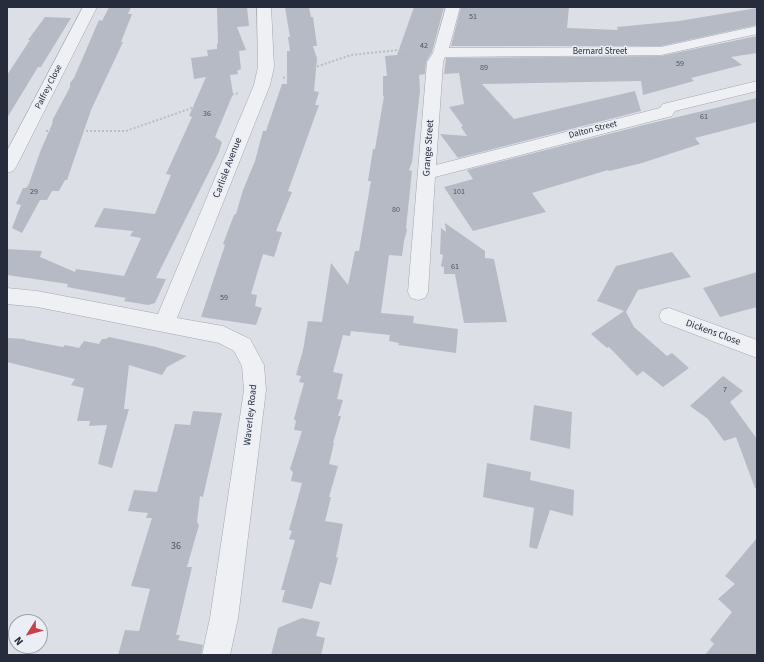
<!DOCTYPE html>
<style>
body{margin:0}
#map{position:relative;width:764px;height:662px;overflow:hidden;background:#dcdfe6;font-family:"Source Sans 3",sans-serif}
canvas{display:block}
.frame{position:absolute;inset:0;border:8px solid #262c3b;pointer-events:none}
.north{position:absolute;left:8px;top:614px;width:40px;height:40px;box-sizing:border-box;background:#ebeef4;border:1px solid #9ca0aa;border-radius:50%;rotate:233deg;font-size:11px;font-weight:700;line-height:16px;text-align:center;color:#262c3b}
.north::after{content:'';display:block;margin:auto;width:14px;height:18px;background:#ca4249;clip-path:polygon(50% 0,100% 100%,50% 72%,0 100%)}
</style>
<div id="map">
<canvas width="764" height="662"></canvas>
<div class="frame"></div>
<div class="north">N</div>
</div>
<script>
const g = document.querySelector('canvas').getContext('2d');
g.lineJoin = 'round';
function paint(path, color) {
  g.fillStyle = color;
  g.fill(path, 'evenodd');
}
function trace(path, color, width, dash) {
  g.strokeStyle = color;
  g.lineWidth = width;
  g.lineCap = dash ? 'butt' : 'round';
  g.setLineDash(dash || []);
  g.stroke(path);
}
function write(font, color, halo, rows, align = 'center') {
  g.font = font + ' "Source Sans 3",sans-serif';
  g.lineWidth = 3;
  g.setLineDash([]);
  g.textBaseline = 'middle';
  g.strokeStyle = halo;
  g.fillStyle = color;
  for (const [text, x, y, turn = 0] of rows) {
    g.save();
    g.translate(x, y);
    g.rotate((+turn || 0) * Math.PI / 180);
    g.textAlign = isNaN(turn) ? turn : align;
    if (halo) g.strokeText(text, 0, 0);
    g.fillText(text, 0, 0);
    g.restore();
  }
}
paint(new Path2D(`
 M 109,7 L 131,7 L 128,14 L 132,14 L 121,42 L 123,42 L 91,110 L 67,180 L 65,180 L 59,191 L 52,191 L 47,200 L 40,200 L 22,233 L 12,228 L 21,205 L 16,204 L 23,188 L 26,188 L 29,184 L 40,152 L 53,122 L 52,121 L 70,87 L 70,83 L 74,78 L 99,20 L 102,21 Z
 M 217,7 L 247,7 L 249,26 L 237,27 L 246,50 L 239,51 L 241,69 L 237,71 L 238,74 L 230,75 L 233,94 L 215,137 L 222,142 L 219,152 L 156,278 L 166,279 L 155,303 L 148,305 L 124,301 L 126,298 L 67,287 L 68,284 L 7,275 L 7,249 L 42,251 L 40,257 L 75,272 L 76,269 L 124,276 L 141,238 L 130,236 L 133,231 L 94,227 L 104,208 L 155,214 L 171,175 L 166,174 L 192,117 L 189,116 L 206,77 L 194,79 L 191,58 L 208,56 L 207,50 L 217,49 L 217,44 L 218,43 Z
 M 285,7 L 309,7 L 311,17 L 313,17 L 317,46 L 313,46 L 317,59 L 314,91 L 319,92 L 315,105 L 319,105 L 288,191 L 292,192 L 276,231 L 282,232 L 274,257 L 263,254 L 251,294 L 257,295 L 255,306 L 262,308 L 256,325 L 201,317 L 225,245 L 223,244 L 229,228 L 234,215 L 236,214 L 243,190 L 255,161 L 263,131 L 266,131 L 282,84 L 287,84 L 287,51 L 290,51 L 288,37 L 290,37 Z
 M 414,7 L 444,7 L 432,52 L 426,62 L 425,74 L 419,75 L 420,90 L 412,162 L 409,170 L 412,171 L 406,228 L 407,230 L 404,241 L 402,256 L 389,255 L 381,313 L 414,316 L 413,323 L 458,329 L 456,353 L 398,345 L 399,343 L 389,341 L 390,335 L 351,331 L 350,336 L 343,335 L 333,372 L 343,374 L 337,399 L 343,400 L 338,416 L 341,416 L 333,443 L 334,443 L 329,464 L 338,466 L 329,497 L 331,497 L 325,521 L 343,524 L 336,557 L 338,558 L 331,585 L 320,582 L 312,609 L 282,602 L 285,590 L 281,590 L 295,540 L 289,539 L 292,531 L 289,530 L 302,483 L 291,481 L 293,472 L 290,469 L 302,431 L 294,430 L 296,421 L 294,419 L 304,383 L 299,382 L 301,376 L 296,375 L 303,350 L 308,321 L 322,322 L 331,263 L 348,285 L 355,251 L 359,251 L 371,181 L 368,181 L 373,149 L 375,149 L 384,96 L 383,96 L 383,76 L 387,76 L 385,56 L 397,55 Z
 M 461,7 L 569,7 L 567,28 L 618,30 L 617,27 L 679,21 L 757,8 L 757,25 L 661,46 L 451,46 Z
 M 45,17 L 71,18 L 41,67 L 38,67 L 7,118 L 7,75 L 30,40 L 28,40 Z
 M 757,36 L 757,53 L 731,57 L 742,65 L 691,78 L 694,81 L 643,95 L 641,81 L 482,84 L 514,119 L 635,91 L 641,111 L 458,158 L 440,134 L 467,136 L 461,127 L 463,126 L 449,107 L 464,104 L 459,73 L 444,74 L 446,58 L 661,56 Z
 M 757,98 L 757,122 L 695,138 L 700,144 L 642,163 L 609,171 L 608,170 L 532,193 L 546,212 L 473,231 L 444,187 L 473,179 L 467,170 L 644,125 Z
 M 445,223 L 485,251 L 485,258 L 494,259 L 507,322 L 464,323 L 455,274 L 444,274 L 444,267 L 441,266 L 443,255 L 440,254 L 441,228 L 446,232 Z
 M 672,252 L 691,277 L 638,290 L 626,312 L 634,327 L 667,356 L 672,353 L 689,368 L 663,387 L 643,371 L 637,376 L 609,347 L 607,348 L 591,334 L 624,311 L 597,301 L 616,266 Z
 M 757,272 L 757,307 L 720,317 L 703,288 Z
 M 109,337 L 156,347 L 187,356 L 167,367 L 162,375 L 129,365 L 124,409 L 129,409 L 112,468 L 98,464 L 107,425 L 89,426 L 90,421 L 77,421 L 84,388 L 71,385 L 75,379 L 7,362 L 7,338 L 25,339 L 25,340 L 63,347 L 65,345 L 79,348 L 84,341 L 99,344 L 102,339 L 106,339 Z
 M 723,376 L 743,391 L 730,402 L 757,439 L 757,488 L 755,488 L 736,437 L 724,441 L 708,419 L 690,406 Z
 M 534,405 L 572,412 L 570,449 L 530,440 Z
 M 193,411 L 222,413 L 203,497 L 200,496 L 197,522 L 199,525 L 187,567 L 192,567 L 176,635 L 180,635 L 178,640 L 203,645 L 201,655 L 118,655 L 125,630 L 139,631 L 150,589 L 131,586 L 152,518 L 146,518 L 148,513 L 128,511 L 134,490 L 157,492 L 175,424 L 190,425 Z
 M 487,463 L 531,472 L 530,480 L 574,490 L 573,516 L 550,510 L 537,549 L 529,547 L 534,508 L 483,497 Z
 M 757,538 L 757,655 L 705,655 L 714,644 L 710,640 L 732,612 L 718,599 L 735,584 L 725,576 Z
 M 302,618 L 320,622 L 316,636 L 325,638 L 321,655 L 271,655 L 278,628 Z`), '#b6bac5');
const minor = new Path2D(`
 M 83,7 L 97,7 L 16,167 L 13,171 L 7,173 L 7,151 Z
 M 257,7 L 271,7 L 274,67 L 270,85 L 177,318 L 223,326 L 250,339 L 264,365 L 266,390 L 238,618 L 230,655 L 202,655 L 210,618 L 244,390 L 242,366 L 234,351 L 219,343 L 37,307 L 7,304 L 7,288 L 37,291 L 158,314 L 254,85 L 258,67 Z
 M 446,7 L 460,7 L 449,48 L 661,47 L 757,26 L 757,34 L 661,55 L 445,57 L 443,62 L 436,165 L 660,108 L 663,104 L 757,81 L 757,91 L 675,111 L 672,116 L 435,177 L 428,292 L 425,298 L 418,300 L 411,298 L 408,292 L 427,62 L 433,53 Z
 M 669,308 L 757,340 L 757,358 L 662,322 L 659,316 L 662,310 Z`);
trace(minor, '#a2a6af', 1);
trace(new Path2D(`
 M 283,78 L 351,55 L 417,48 L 422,49
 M 46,131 L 126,131 L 229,95 L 239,93`), '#babdc4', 2, [2, 2]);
paint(minor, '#eef0f4');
write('8px', '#4a505e', null, [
 ["51",473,17],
 ["42",424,46],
 ["59",680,64],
 ["89",484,68],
 ["36",207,114],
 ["61",704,117],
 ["29",34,192],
 ["101",459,192],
 ["80",396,210],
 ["61",455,267],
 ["59",224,298],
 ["7",725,390]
]);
write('9px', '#262c3b', '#ebeef4', [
 ["Bernard Street",600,52],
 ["Palfrey Close",49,87,-63],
 ["Dalton Street",593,130,-14]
]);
write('10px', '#262c3b', '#ebeef4', [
 ["Grange Street",429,148,-86],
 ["Carlisle Avenue",228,168,-69],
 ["Dickens Close",713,333,20],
 ["Waverley Road",251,415,-84]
]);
write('10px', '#4a505e', null, [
 ["36",176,547]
]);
</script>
